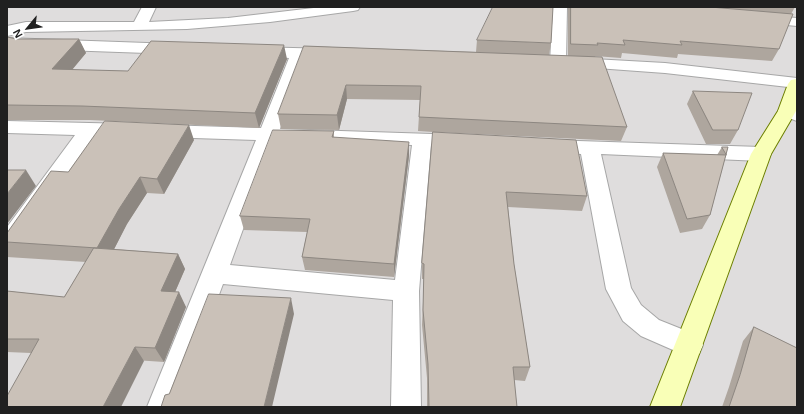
<!DOCTYPE html>
<style>
body{margin:0}
#map{position:relative;width:804px;height:414px;overflow:hidden;background:#f2eee6;font-family:Helvetica,sans-serif}
canvas{display:block}
.frame{position:absolute;inset:0;border:8px solid #202020;pointer-events:none}
.north{position:absolute;left:8px;top:8px;width:40px;height:40px;-webkit-text-stroke:3px #fff;paint-order:stroke;rotate:241deg;font-size:11px;font-weight:700;line-height:16px;text-align:center;color:#202020}
.north::after{content:'';display:block;margin:auto;width:14px;height:18px;background:#202020;clip-path:polygon(50% 0,100% 100%,50% 72%,0 100%)}
</style>
<div id="map">
<canvas width="804" height="414"></canvas>
<div class="frame"></div>
<div class="north">N</div>
</div>
<script>
const g = document.querySelector('canvas').getContext('2d');
g.lineJoin = 'round';
function paint(path, color) {
  g.fillStyle = color;
  g.fill(path, 'evenodd');
}
function trace(path, color, width, dash) {
  g.strokeStyle = color;
  g.lineWidth = width;
  g.lineCap = dash ? 'butt' : 'round';
  g.setLineDash(dash || []);
  g.stroke(path);
}
paint(new Path2D(`
 M 7,7 L 797,7 L 797,407 L 7,407 Z`), '#dfdddd');
const street = new Path2D(`
 M 142,7 L 156,7 L 149,22 L 228,18 L 322,7 L 360,7 L 358,10 L 353,11 L 270,22 L 187,29 L 26,32 L 7,36 L 7,26 L 26,22 L 134,22 Z
 M 553,7 L 567,7 L 566,62 L 564,65 L 558,67 L 552,65 L 550,62 Z
 M 760,15 L 797,18 L 797,26 L 755,22 L 753,19 L 755,16 Z
 M 7,38 L 175,44 L 181,46 L 183,49 L 181,52 L 175,54 L 7,48 Z
 M 255,47 L 331,49 L 337,51 L 339,54 L 337,57 L 331,59 L 305,58 L 280,129 L 462,135 L 469,137 L 472,141 L 469,145 L 462,147 L 431,146 L 419,291 L 421,407 L 391,407 L 393,300 L 223,284 L 177,407 L 147,407 L 256,140 L 162,137 L 155,135 L 152,131 L 155,127 L 162,125 L 261,128 L 289,58 L 249,55 L 247,52 L 249,49 ZM 275,141 L 412,145 L 395,280 L 230,265 Z
 M 575,58 L 665,63 L 797,78 L 797,88 L 665,73 L 569,66 L 567,63 L 569,60 Z
 M 787,106 L 797,109 L 797,121 L 781,115 L 778,111 L 781,107 Z
 M 7,121 L 130,124 L 137,126 L 140,130 L 137,134 L 130,136 L 95,135 L 15,251 L 7,254 L 7,227 L 75,135 L 7,133 Z
 M 548,140 L 761,147 L 768,149 L 771,154 L 768,159 L 761,161 L 601,154 L 631,288 L 641,305 L 659,320 L 699,336 L 703,345 L 699,354 L 689,357 L 641,336 L 623,321 L 606,289 L 581,154 L 548,152 L 541,150 L 538,146 L 541,142 Z`);
const secondary = new Path2D(`
 M 797,79 L 796,111 L 771,154 L 680,407 L 650,407 L 751,154 L 778,111 L 788,84 L 791,80 Z`);
trace(street, '#a7a7a7', 2);
trace(secondary, '#6c7f00', 2);
paint(street, '#fff');
paint(secondary, '#f9ffb7');
paint(new Path2D(`
 M 568,7 L 795,7 L 791,14 L 779,49 L 772,61 L 678,54 L 677,58 L 622,53 L 621,58 L 595,56 L 627,127 L 621,141 L 435,132 L 587,196 L 582,211 L 508,207 L 514,264 L 530,367 L 525,381 L 514,380 L 517,407 L 427,407 L 427,378 L 422,325 L 424,279 L 422,279 L 422,263 L 433,132 L 418,131 L 420,100 L 347,99 L 339,130 L 281,129 L 278,114 L 304,46 L 476,52 L 477,40 L 551,43 L 549,55 L 568,56 Z
 M 7,37 L 17,39 L 79,39 L 86,53 L 72,70 L 128,71 L 287,59 L 259,128 L 90,120 L 7,120 Z
 M 693,91 L 738,130 L 730,144 L 706,144 L 687,104 Z
 M 334,131 L 334,137 L 409,156 L 394,277 L 305,270 L 302,257 L 307,232 L 244,230 L 240,216 Z
 M 194,140 L 164,194 L 147,193 L 127,224 L 114,249 L 178,254 L 185,269 L 175,292 L 186,307 L 164,362 L 31,353 L 7,352 L 7,291 L 64,297 L 86,262 L 7,257 L 7,233 L 68,172 Z
 M 722,147 L 728,147 L 710,215 L 702,229 L 680,233 L 657,167 L 663,153 L 717,155 Z
 M 754,327 L 797,407 L 722,407 L 729,387 L 743,341 Z`), '#aea69e');
paint(new Path2D(`
 M 79,39 L 86,53 L 60,84 L 52,69 Z
 M 284,45 L 287,59 L 259,128 L 255,113 Z
 M 346,85 L 347,99 L 339,130 L 337,115 Z
 M 189,125 L 194,140 L 164,194 L 157,179 Z
 M 409,142 L 409,156 L 394,277 L 394,264 Z
 M 26,170 L 36,186 L 7,224 L 7,194 Z
 M 140,177 L 147,193 L 127,224 L 107,263 L 97,248 L 119,209 Z
 M 178,254 L 185,269 L 169,306 L 161,291 Z
 M 179,292 L 186,307 L 164,362 L 155,348 Z
 M 291,298 L 294,314 L 272,407 L 264,407 Z
 M 135,347 L 144,361 L 121,407 L 103,407 Z`), '#8d8781');
const building = new Path2D(`
 M 493,7 L 553,7 L 551,43 L 477,40 Z
 M 571,7 L 710,7 L 793,14 L 779,49 L 680,41 L 682,45 L 623,40 L 625,45 L 597,43 L 598,45 L 571,44 Z
 M 7,37 L 17,39 L 79,39 L 52,69 L 128,71 L 151,41 L 284,45 L 255,113 L 82,106 L 7,105 Z
 M 304,46 L 602,57 L 627,127 L 419,117 L 421,86 L 346,85 L 337,115 L 278,114 Z
 M 693,91 L 752,93 L 738,130 L 713,130 Z
 M 105,121 L 189,125 L 157,179 L 140,177 L 119,209 L 97,248 L 7,242 L 7,233 L 51,171 L 68,172 Z
 M 273,130 L 334,131 L 332,137 L 409,142 L 394,264 L 302,257 L 310,219 L 240,216 Z
 M 433,132 L 576,140 L 587,196 L 506,192 L 514,264 L 530,367 L 513,367 L 517,407 L 429,407 L 428,364 L 423,310 L 424,264 L 422,263 Z
 M 722,147 L 728,147 L 710,215 L 687,219 L 663,153 L 726,155 Z
 M 7,170 L 26,170 L 7,194 Z
 M 94,248 L 178,254 L 161,291 L 179,292 L 155,348 L 135,347 L 103,407 L 7,407 L 7,396 L 39,339 L 7,339 L 7,291 L 64,297 Z
 M 209,294 L 291,298 L 264,407 L 161,407 L 165,395 L 169,394 Z
 M 754,327 L 797,348 L 797,407 L 729,407 L 740,375 Z`);
paint(building, '#cac1b8');
trace(building, '#8d8781', 1);
</script>
